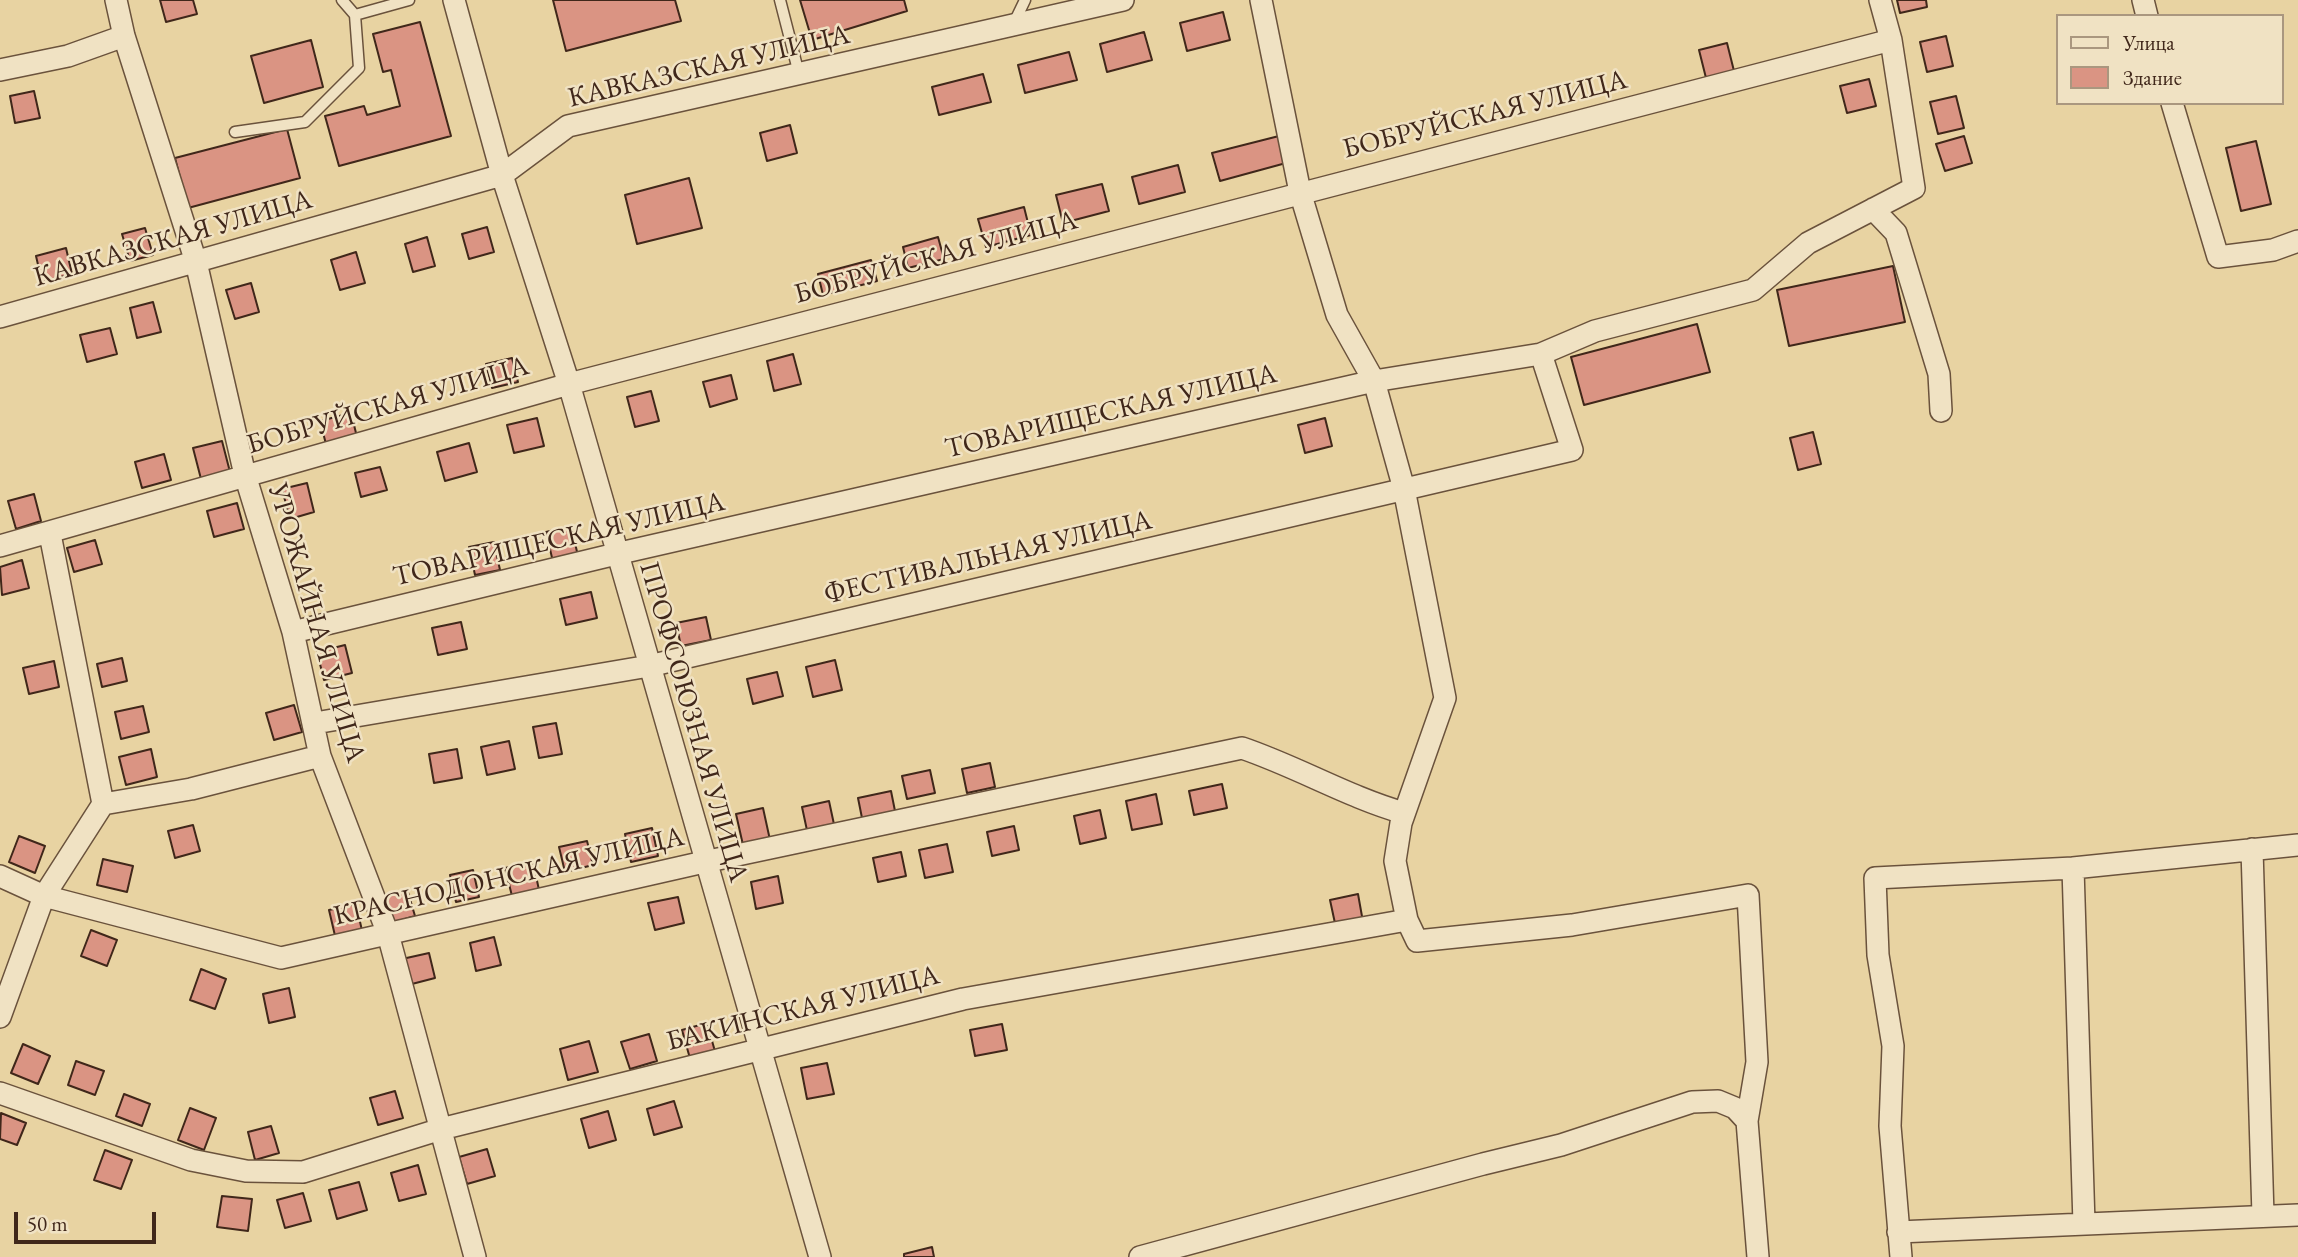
<!DOCTYPE html>
<meta charset="utf-8">
<style>
body{margin:0}
#map{position:relative;width:2298px;height:1257px;overflow:hidden;background:#e8d3a2;font-family:"EB Garamond",serif}
canvas{display:block}
.legend{position:absolute;left:2056px;top:14px;width:228px;height:91px;box-sizing:border-box;background:#f0e2c3;border:2px solid #aa977f;margin:0;padding:9px 12px;list-style:none;font-size:21px;color:#40271a}
.legend li{display:flex;align-items:center;gap:14px;height:35px}
.legend b{width:35px;border:2px solid #aa977f}
.scale{position:absolute;left:14px;top:1212px;width:142px;height:32px;box-sizing:border-box;border:4px solid #40271a;border-top:0;padding-left:9px;font-size:21px;line-height:24px;white-space:nowrap;color:#40271a;-webkit-text-stroke:5px #f0e2c3;paint-order:stroke}
</style>
<div id="map">
<canvas width="2298" height="1257"></canvas>
<ul class="legend">
<li><b style="height:9px;background:#f0e2c3"></b>Улица</li>
<li><b style="height:19px;background:#da9483"></b>Здание</li>
</ul>
<div class="scale">50 m</div>
</div>
<script>
const g = document.querySelector('canvas').getContext('2d');
g.lineJoin = 'round';
function paint(path, color) {
  g.fillStyle = color;
  g.fill(path, 'evenodd');
}
function trace(path, color, width, dash) {
  g.strokeStyle = color;
  g.lineWidth = width;
  g.lineCap = dash ? 'butt' : 'round';
  g.setLineDash(dash || []);
  g.stroke(path);
}
function write(font, color, halo, rows, align = 'center') {
  g.font = font + ' "EB Garamond",serif';
  g.lineWidth = 5;
  g.setLineDash([]);
  g.textBaseline = 'middle';
  g.strokeStyle = halo;
  g.fillStyle = color;
  for (const [text, x, y, turn = 0] of rows) {
    g.save();
    g.translate(x, y);
    g.rotate((+turn || 0) * Math.PI / 180);
    g.textAlign = isNaN(turn) ? turn : align;
    if (halo) g.strokeText(text, 0, 0);
    g.fillText(text, 0, 0);
    g.restore();
  }
}
const building = new Path2D(`
 M 160,0 L 193,0 L 197,14 L 166,22 Z
 M 553,0 L 675,0 L 681,21 L 566,51 Z
 M 800,0 L 904,0 L 907,11 L 812,40 Z
 M 1897,0 L 1926,0 L 1927,7 L 1900,13 Z
 M 1223,12 L 1230,40 L 1187,51 L 1180,23 Z
 M 420,22 L 451,136 L 339,166 L 325,116 L 364,106 L 367,115 L 400,106 L 391,70 L 383,72 L 373,34 Z
 M 1144,32 L 1152,60 L 1107,72 L 1100,44 Z
 M 1946,36 L 1953,66 L 1927,72 L 1920,42 Z
 M 311,40 L 323,87 L 264,103 L 251,56 Z
 M 1727,43 L 1734,71 L 1706,78 L 1699,50 Z
 M 1069,52 L 1077,80 L 1025,93 L 1018,65 Z
 M 983,74 L 991,102 L 939,115 L 932,87 Z
 M 1869,79 L 1876,106 L 1847,113 L 1840,86 Z
 M 34,91 L 40,118 L 15,123 L 10,96 Z
 M 1956,96 L 1964,128 L 1938,134 L 1930,102 Z
 M 790,125 L 797,153 L 767,161 L 760,133 Z
 M 287,129 L 300,178 L 188,208 L 175,158 Z
 M 1279,136 L 1286,163 L 1220,181 L 1212,153 Z
 M 1964,136 L 1972,163 L 1945,171 L 1936,144 Z
 M 2256,141 L 2271,204 L 2241,211 L 2226,148 Z
 M 1178,165 L 1185,192 L 1139,204 L 1132,177 Z
 M 689,178 L 702,228 L 637,244 L 625,195 Z
 M 1102,184 L 1109,211 L 1063,223 L 1056,195 Z
 M 1024,207 L 1031,235 L 986,247 L 978,219 Z
 M 487,227 L 494,252 L 469,259 L 462,234 Z
 M 145,228 L 153,255 L 130,261 L 122,234 Z
 M 427,237 L 435,266 L 413,272 L 405,244 Z
 M 938,237 L 944,259 L 908,268 L 903,247 Z
 M 66,248 L 72,274 L 42,282 L 36,256 Z
 M 356,252 L 365,283 L 340,290 L 331,260 Z
 M 871,260 L 877,281 L 823,295 L 818,274 Z
 M 1893,266 L 1905,322 L 1789,346 L 1777,290 Z
 M 251,283 L 259,312 L 235,319 L 226,290 Z
 M 153,302 L 161,332 L 137,338 L 130,308 Z
 M 1697,324 L 1710,372 L 1584,405 L 1571,357 Z
 M 110,328 L 117,354 L 87,362 L 80,335 Z
 M 793,354 L 801,384 L 774,391 L 767,361 Z
 M 512,358 L 518,382 L 492,388 L 486,364 Z
 M 731,375 L 737,399 L 710,407 L 703,382 Z
 M 651,391 L 659,421 L 635,427 L 627,397 Z
 M 351,413 L 358,441 L 327,448 L 320,421 Z
 M 537,418 L 544,446 L 514,453 L 507,425 Z
 M 1325,418 L 1332,446 L 1305,453 L 1298,425 Z
 M 1813,432 L 1821,464 L 1798,470 L 1790,438 Z
 M 222,441 L 230,472 L 201,479 L 193,448 Z
 M 469,443 L 477,472 L 445,481 L 437,452 Z
 M 164,454 L 171,480 L 142,488 L 135,462 Z
 M 380,467 L 387,490 L 361,497 L 355,473 Z
 M 307,483 L 314,512 L 290,519 L 282,489 Z
 M 34,494 L 41,521 L 16,529 L 8,501 Z
 M 237,503 L 244,529 L 214,537 L 207,511 Z
 M 571,526 L 578,556 L 553,562 L 546,532 Z
 M 95,540 L 102,564 L 74,572 L 67,548 Z
 M 494,542 L 500,570 L 475,575 L 469,547 Z
 M 22,560 L 29,588 L 2,595 L 0,567 Z
 M 591,592 L 597,618 L 566,625 L 560,599 Z
 M 706,617 L 711,640 L 681,646 L 676,623 Z
 M 461,622 L 467,649 L 438,655 L 432,628 Z
 M 345,645 L 352,673 L 324,680 L 317,652 Z
 M 122,658 L 127,681 L 102,687 L 97,664 Z
 M 835,660 L 842,690 L 813,697 L 806,667 Z
 M 54,661 L 59,687 L 29,694 L 23,668 Z
 M 777,672 L 783,696 L 753,704 L 747,679 Z
 M 294,705 L 302,732 L 274,740 L 266,713 Z
 M 143,706 L 149,732 L 121,739 L 115,712 Z
 M 556,723 L 562,754 L 539,758 L 533,727 Z
 M 509,741 L 515,769 L 487,775 L 481,747 Z
 M 151,749 L 157,777 L 126,785 L 119,757 Z
 M 457,749 L 462,778 L 434,783 L 429,754 Z
 M 990,763 L 995,787 L 967,793 L 962,769 Z
 M 930,770 L 935,793 L 907,799 L 902,776 Z
 M 1222,784 L 1227,808 L 1194,815 L 1189,791 Z
 M 891,791 L 896,816 L 863,823 L 858,798 Z
 M 1156,794 L 1162,824 L 1132,830 L 1126,801 Z
 M 829,801 L 835,829 L 808,835 L 802,807 Z
 M 763,808 L 770,840 L 743,845 L 736,814 Z
 M 1100,810 L 1106,838 L 1080,844 L 1074,816 Z
 M 193,825 L 200,851 L 175,858 L 168,831 Z
 M 1014,826 L 1019,850 L 992,856 L 987,832 Z
 M 652,828 L 658,856 L 631,862 L 625,834 Z
 M 19,836 L 45,846 L 35,873 L 9,862 Z
 M 587,841 L 593,865 L 565,872 L 559,847 Z
 M 947,844 L 953,872 L 925,878 L 919,850 Z
 M 901,852 L 906,876 L 878,882 L 873,858 Z
 M 103,859 L 133,866 L 127,892 L 97,885 Z
 M 533,862 L 539,890 L 512,896 L 505,868 Z
 M 473,870 L 479,897 L 456,902 L 450,875 Z
 M 778,876 L 783,903 L 756,909 L 751,882 Z
 M 407,889 L 415,916 L 388,924 L 380,897 Z
 M 1358,894 L 1363,922 L 1336,928 L 1330,900 Z
 M 678,897 L 684,923 L 655,930 L 648,903 Z
 M 356,904 L 363,935 L 336,940 L 329,910 Z
 M 91,930 L 117,940 L 107,966 L 81,956 Z
 M 494,937 L 501,965 L 476,971 L 470,943 Z
 M 429,953 L 435,978 L 408,985 L 402,959 Z
 M 201,969 L 226,979 L 215,1009 L 190,1000 Z
 M 289,988 L 295,1017 L 269,1023 L 263,994 Z
 M 707,1023 L 716,1055 L 691,1062 L 682,1030 Z
 M 1002,1024 L 1007,1050 L 975,1056 L 970,1030 Z
 M 649,1034 L 657,1061 L 630,1069 L 621,1042 Z
 M 589,1041 L 598,1072 L 568,1080 L 560,1049 Z
 M 23,1044 L 50,1056 L 38,1084 L 11,1073 Z
 M 76,1061 L 104,1071 L 95,1095 L 68,1085 Z
 M 827,1063 L 834,1094 L 807,1099 L 801,1068 Z
 M 395,1091 L 403,1118 L 378,1125 L 370,1098 Z
 M 124,1094 L 150,1104 L 142,1126 L 116,1116 Z
 M 674,1101 L 682,1127 L 654,1135 L 647,1109 Z
 M 190,1108 L 216,1118 L 204,1150 L 178,1140 Z
 M 608,1111 L 616,1140 L 589,1148 L 581,1119 Z
 M 1,1113 L 26,1123 L 17,1145 L 0,1139 Z
 M 271,1126 L 279,1153 L 255,1160 L 248,1132 Z
 M 487,1149 L 495,1176 L 467,1184 L 459,1157 Z
 M 105,1150 L 132,1160 L 121,1189 L 94,1180 Z
 M 418,1165 L 426,1194 L 399,1201 L 391,1173 Z
 M 359,1182 L 367,1210 L 337,1219 L 329,1190 Z
 M 303,1193 L 311,1221 L 285,1228 L 277,1200 Z
 M 222,1196 L 252,1199 L 248,1231 L 217,1227 Z
 M 932,1247 L 934,1257 L 904,1257 L 904,1254 Z`);
paint(building, '#da9483');
trace(building, '#40271a', 2);
const service = new Path2D(`
 M 342,0 L 355,15
 M 780,0 L 799,74
 M 1013,25 L 1025,0
 M 235,132 L 305,122 L 359,68 L 355,15 L 409,0`);
const minor = new Path2D(`
 M 116,0 L 124,36 L 196,262 L 245,475 L 293,632 L 320,756 L 388,934 L 475,1257
 M 454,0 L 502,175 L 569,384 L 820,1257
 M 2143,0 L 2147,16
 M 0,70 L 68,56 L 124,36
 M 2172,103 L 2218,257 L 2273,250 L 2298,241
 M 1873,209 L 1896,233 L 1939,374 L 1941,411
 M 0,317 L 502,175 L 568,126 L 1123,0
 M 50,534 L 103,804
 M 0,546 L 569,384 L 1891,40
 M 293,632 L 616,554 L 1374,381 L 1541,354 L 1595,331 L 1753,290 L 1808,243 L 1914,188 L 1891,40 L 1880,0
 M 315,723 L 649,666 L 1572,450 L 1541,354
 M 103,804 L 191,789 L 320,756
 M 2252,849 L 2263,1216
 M 2073,868 L 2298,845
 M 0,876 L 44,896 L 281,958 L 704,862 L 1242,748 C 1298,767 1348,797 1404,813
 M 1407,920 L 1417,941 L 1572,925 L 1748,895 L 1757,1062 L 1747,1121
 M 0,1017 L 44,896 L 103,804
 M 0,1093 L 191,1160 L 246,1171 L 303,1172 L 441,1129 L 963,999 L 1407,920 L 1395,861 L 1401,823 L 1445,698 L 1404,489 L 1374,381 L 1337,315 L 1300,192 L 1261,0
 M 1898,1232 L 2298,1215
 M 1140,1257 L 1483,1164 L 1561,1145 L 1692,1102 L 1718,1101 L 1735,1108 L 1747,1121 L 1758,1257
 M 1901,1257 L 1890,1126 L 1893,1046 L 1878,955 L 1875,878 L 2073,868 L 2084,1224`);
trace(service, '#6a523c', 13);
trace(minor, '#6a523c', 24);
trace(service, '#f0e2c3', 10);
trace(minor, '#f0e2c3', 21);
write('28px', '#40271a', '#f0e2c3', [
 ["КАВКАЗСКАЯ УЛИЦА",709,67,-13],
 ["БОБРУЙСКАЯ УЛИЦА",1485,115,-14],
 ["КАВКАЗСКАЯ УЛИЦА",173,239,-16],
 ["БОБРУЙСКАЯ УЛИЦА",936,258,-15],
 ["БОБРУЙСКАЯ УЛИЦА",388,406,-16],
 ["ТОВАРИЩЕСКАЯ УЛИЦА",1111,412,-13],
 ["ТОВАРИЩЕСКАЯ УЛИЦА",559,540,-13],
 ["ФЕСТИВАЛЬНАЯ УЛИЦА",988,558,-13],
 ["УРОЖАЙНАЯ УЛИЦА",316,623,74],
 ["ПРОФСОЮЗНАЯ УЛИЦА",693,722,74],
 ["КРАСНОДОНСКАЯ УЛИЦА",509,877,-13],
 ["БАКИНСКАЯ УЛИЦА",803,1009,-14]
]);
</script>
